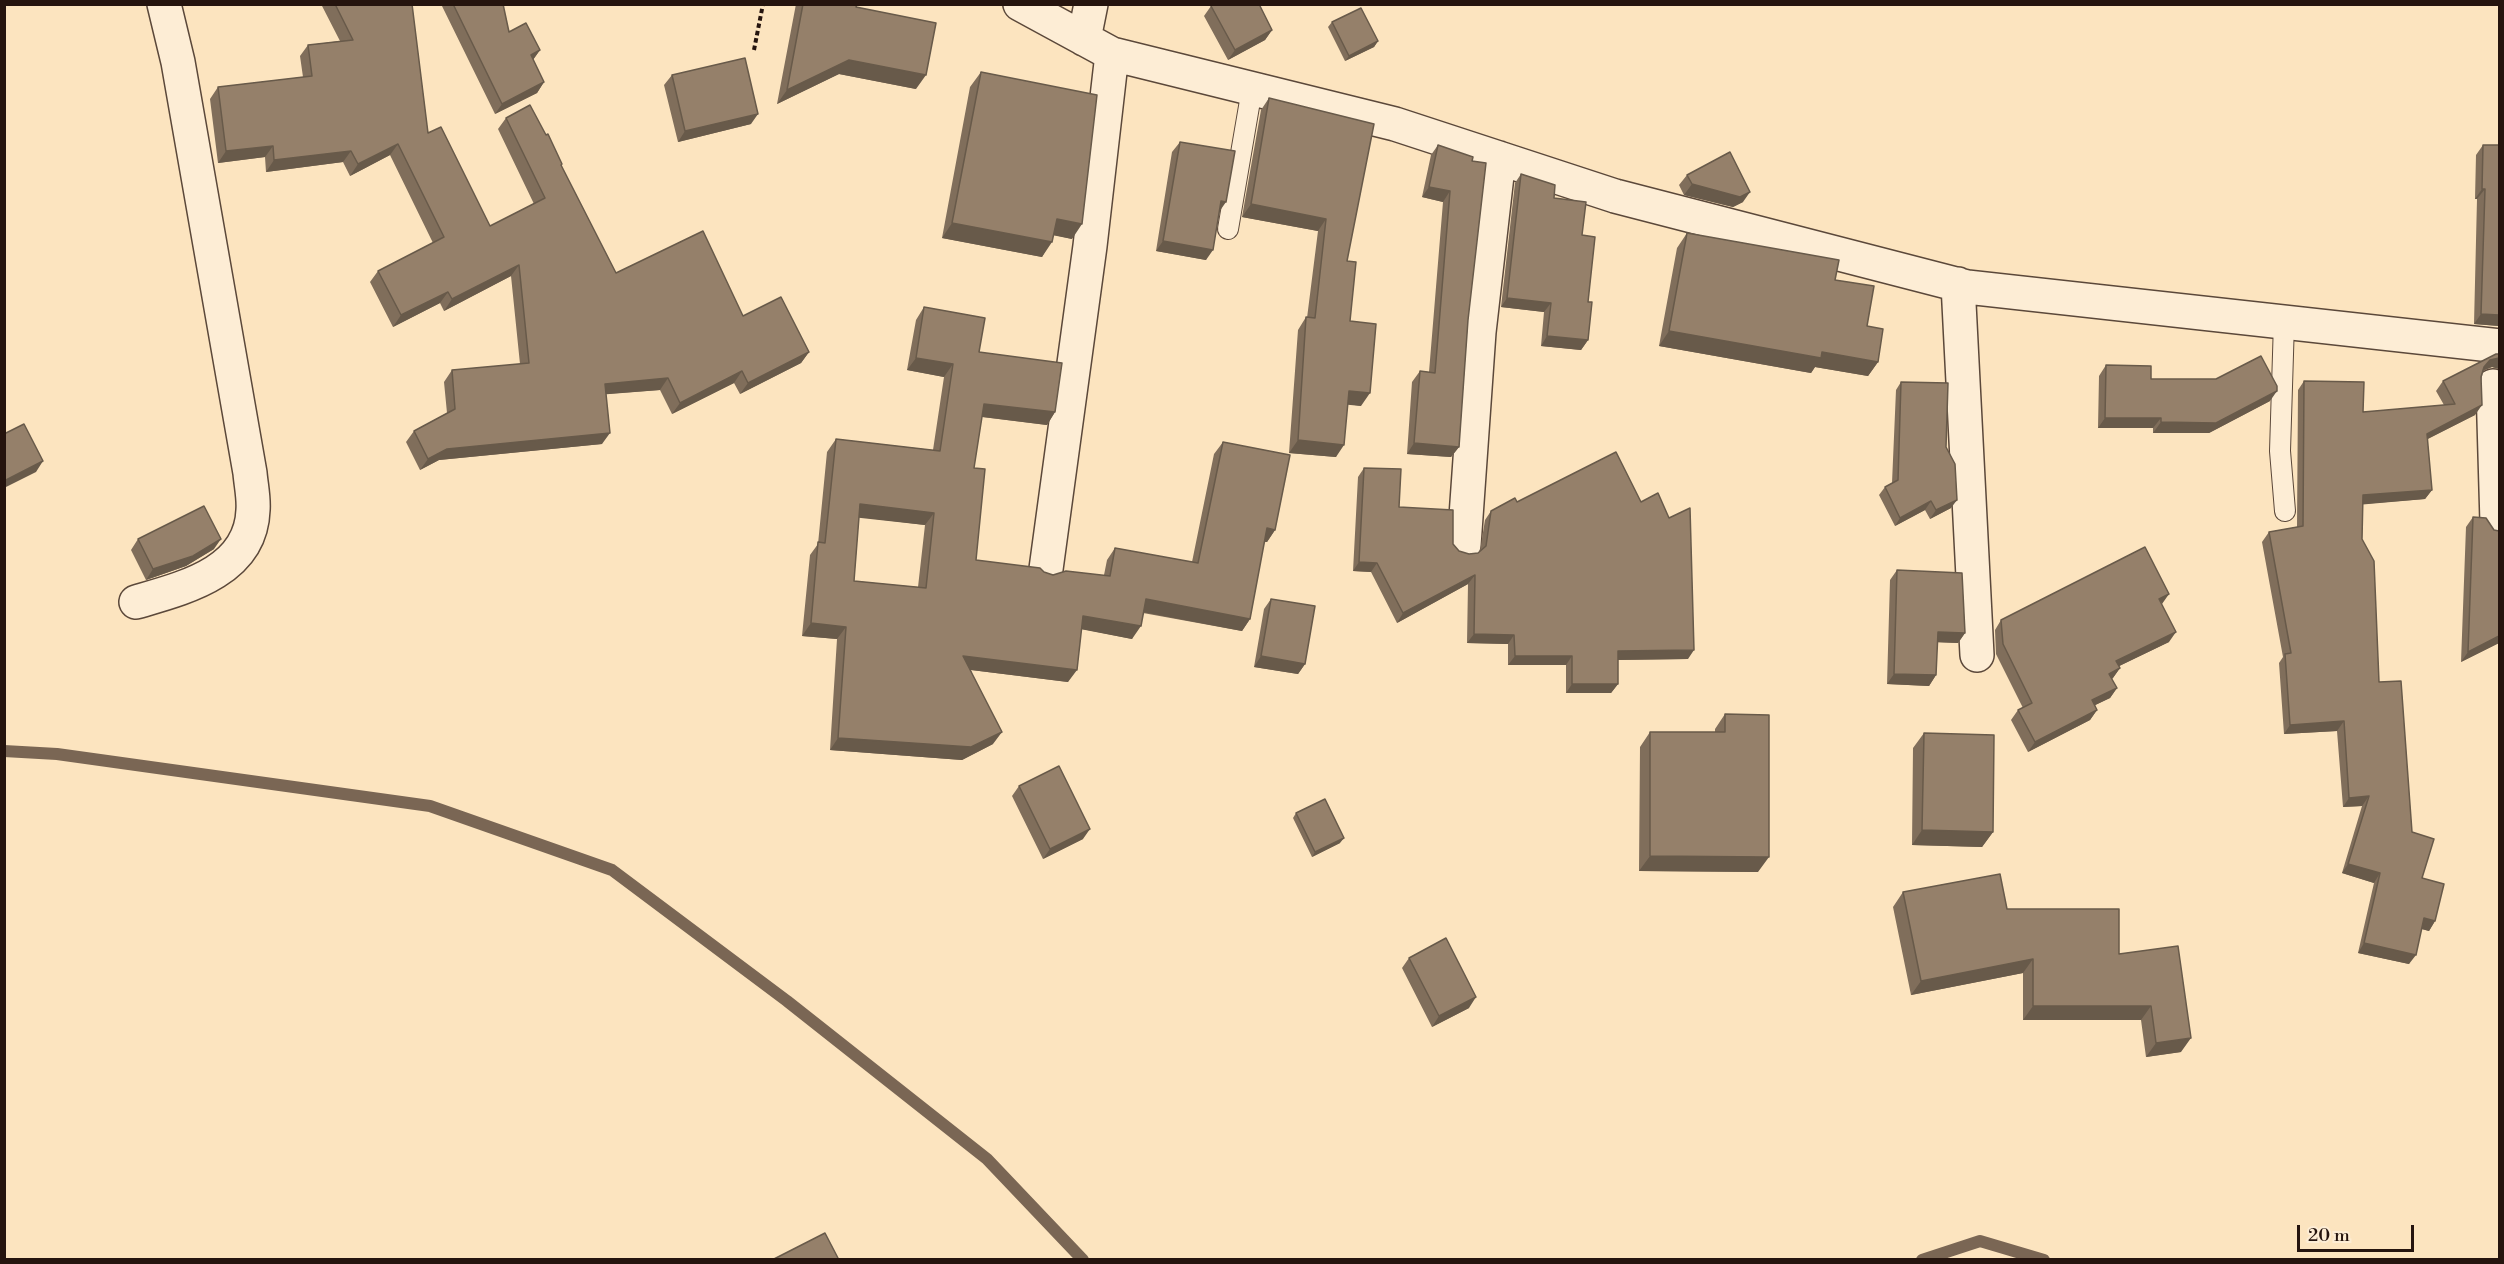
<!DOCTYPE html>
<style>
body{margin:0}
#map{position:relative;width:2504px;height:1264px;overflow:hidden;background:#fce4bf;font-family:"Libre Bodoni",serif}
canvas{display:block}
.frame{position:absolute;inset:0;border:6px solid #25140e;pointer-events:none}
.scale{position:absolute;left:2297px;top:1225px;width:117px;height:27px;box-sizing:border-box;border:3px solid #25140e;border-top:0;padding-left:8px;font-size:18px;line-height:21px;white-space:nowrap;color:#25140e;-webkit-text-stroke:4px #fdedd5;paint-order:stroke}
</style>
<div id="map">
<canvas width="2504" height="1264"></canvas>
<div class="frame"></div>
<div class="scale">20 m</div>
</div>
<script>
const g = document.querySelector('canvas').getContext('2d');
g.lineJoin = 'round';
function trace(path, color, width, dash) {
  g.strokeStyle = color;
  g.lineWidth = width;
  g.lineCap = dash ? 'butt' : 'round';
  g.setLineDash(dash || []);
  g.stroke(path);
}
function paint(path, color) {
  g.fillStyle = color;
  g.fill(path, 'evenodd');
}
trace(new Path2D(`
 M 4,751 L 57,754 L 430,806 L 612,870 L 787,1001 L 987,1159 L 1083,1260
 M 1922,1260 L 1980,1241 L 2044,1260`), '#7a6654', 12);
const service = new Path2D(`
 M 1228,229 L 1252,89
 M 2284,322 L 2280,451 L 2285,511`);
const minor = new Path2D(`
 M 1020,4 L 1112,54 L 1395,124 L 1615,196 L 1967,287 L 2500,346
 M 1084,39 L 1091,4
 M 1958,284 L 1977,655
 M 2493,386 L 2497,523
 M 1464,545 L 1479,332 L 1499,158
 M 1046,569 L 1090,246 L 1112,54
 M 136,602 C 184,588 251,572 253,510 C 254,498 251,485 250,473 L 178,62 L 164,4`);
trace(service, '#5b483a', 22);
trace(minor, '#5b483a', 36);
trace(new Path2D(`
 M 754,50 L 763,4`), '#25140e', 4, [4.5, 3]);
trace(service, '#fdedd5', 20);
trace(minor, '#fdedd5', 33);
paint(new Path2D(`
 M 321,4 L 412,4 L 428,133 L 490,226 L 534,204 L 498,129 L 506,118 L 546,135 L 562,164 L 561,166 L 616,273 L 743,316 L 809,352 L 801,363 L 740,394 L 734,383 L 672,414 L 660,390 L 606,394 L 602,444 L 439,460 L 420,470 L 406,442 L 414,431 L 447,413 L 444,382 L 452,370 L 520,364 L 511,276 L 444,311 L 440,303 L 393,327 L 370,282 L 378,271 L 433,243 L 390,155 L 350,176 L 343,162 L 266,172 L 265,157 L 218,163 L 210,99 L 218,87 L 303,77 L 300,56 L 308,45 L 340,41 Z
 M 441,4 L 503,4 L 509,32 L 540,50 L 533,60 L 544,82 L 537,93 L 495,114 Z
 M 796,4 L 857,4 L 856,7 L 916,89 L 839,74 L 777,104 Z
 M 1211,6 L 1272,30 L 1265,40 L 1228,60 L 1204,16 Z
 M 1332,22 L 1378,41 L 1374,47 L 1345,61 L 1328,27 Z
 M 981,72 L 1072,239 L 1054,235 L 1042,257 L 942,238 L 970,87 Z
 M 672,75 L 751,124 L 678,142 L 664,85 Z
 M 1269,98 L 1347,261 L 1350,321 L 1361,406 L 1348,404 L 1336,457 L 1289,453 L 1298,330 L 1306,317 L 1307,318 L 1318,231 L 1242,217 L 1261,110 Z
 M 1180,142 L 1220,211 L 1206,260 L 1156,251 L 1172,152 Z
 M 1438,145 L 1472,161 L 1468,320 L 1459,447 L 1451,457 L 1407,454 L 1412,382 L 1420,371 L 1429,372 L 1443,202 L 1422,197 L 1431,155 Z
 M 2483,145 L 2499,145 L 2499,326 L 2474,324 L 2477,199 L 2475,199 L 2476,155 Z
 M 1521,174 L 1582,235 L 1588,302 L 1588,340 L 1581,350 L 1541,346 L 1544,312 L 1501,307 L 1515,183 Z
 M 1687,175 L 1743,202 L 1733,207 L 1684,195 L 1679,185 Z
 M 1687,233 L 1835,280 L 1867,326 L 1878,362 L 1868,376 L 1815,367 L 1811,373 L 1659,346 L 1677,248 Z
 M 924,307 L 1055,412 L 1047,425 L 982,417 L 974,468 L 976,560 L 1044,572 L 1053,575 L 1104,575 L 1107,560 L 1115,548 L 1192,562 L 1214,454 L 1223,442 L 1275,530 L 1267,542 L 1264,542 L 1250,619 L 1242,631 L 1143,613 L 1132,639 L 1082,629 L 1068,682 L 971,670 L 993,744 L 962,760 L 830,750 L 837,639 L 802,636 L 810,555 L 818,544 L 827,452 L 836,439 L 933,450 L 944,377 L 907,370 L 916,320 ZM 859,517 L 925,525 L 918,587 L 854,581 Z
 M 2499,354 L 2499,369 L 2492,367 L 2483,371 L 2475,415 L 2427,439 L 2432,490 L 2425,499 L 2363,504 L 2362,539 L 2379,682 L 2422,878 L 2435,921 L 2429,931 L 2422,929 L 2409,964 L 2358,953 L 2374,883 L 2342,873 L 2362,806 L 2343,807 L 2337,731 L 2284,734 L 2279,663 L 2283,657 L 2262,542 L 2269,532 L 2297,527 L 2298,390 L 2304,381 L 2363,412 L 2444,405 L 2436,391 L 2443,381 Z
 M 2106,365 L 2151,379 L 2270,401 L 2209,433 L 2153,433 L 2153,428 L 2098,428 L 2099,376 Z
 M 1901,382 L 1946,447 L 1951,508 L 1930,519 L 1925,510 L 1895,526 L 1879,495 L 1885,487 L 1892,483 L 1896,390 Z
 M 1364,468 L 1399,507 L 1453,544 L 1459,551 L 1469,554 L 1478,553 L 1480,551 L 1485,520 L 1491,511 L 1517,502 L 1688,659 L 1618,660 L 1618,684 L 1611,693 L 1566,693 L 1566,665 L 1508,665 L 1508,644 L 1467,643 L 1468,584 L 1397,623 L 1371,572 L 1353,571 L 1358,477 Z
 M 2473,517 L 2494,530 L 2499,643 L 2461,662 L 2466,527 Z
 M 138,539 L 214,549 L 186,566 L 146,580 L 131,550 Z
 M 1897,570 L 1965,633 L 1958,643 L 1937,642 L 1936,675 L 1929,686 L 1887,684 L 1890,580 Z
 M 1271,599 L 1305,664 L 1298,674 L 1254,667 L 1264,609 Z
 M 2161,604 L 2169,642 L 2119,666 L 2120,668 L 2112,679 L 2117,688 L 2110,698 L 2095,705 L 2097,710 L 2090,720 L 2028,752 L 2011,720 L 2018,710 L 2023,708 L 1996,654 L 1995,630 L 2001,620 Z
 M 1725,714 L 1758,872 L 1639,871 L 1640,747 L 1650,732 L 1715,732 L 1715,729 Z
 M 1924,733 L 1993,832 L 1982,847 L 1912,845 L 1913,748 Z
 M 1019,786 L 1083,839 L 1043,859 L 1012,796 Z
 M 1296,813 L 1340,843 L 1312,857 L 1293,818 Z
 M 1903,892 L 2007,909 L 2119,954 L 2181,1052 L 2146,1057 L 2141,1020 L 2023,1020 L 2023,973 L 1911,995 L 1893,907 Z
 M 1409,958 L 1469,1008 L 1432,1027 L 1402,968 Z`), '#806e5b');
paint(new Path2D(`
 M 1272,30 L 1265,40 L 1228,60 L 1235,50 Z
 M 1378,41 L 1374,47 L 1345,61 L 1349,56 Z
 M 540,50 L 532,61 L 531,55 Z
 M 849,60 L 926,75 L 916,89 L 839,74 L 777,104 L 787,90 Z
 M 544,82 L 537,93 L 495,114 L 502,104 Z
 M 758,114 L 751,124 L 678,142 L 685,131 Z
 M 398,144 L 390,155 L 350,176 L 358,164 Z
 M 273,146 L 265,157 L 218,163 L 226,151 Z
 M 351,151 L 343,162 L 266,172 L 274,160 Z
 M 1692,184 L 1750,192 L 1743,202 L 1733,207 L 1684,195 Z
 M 1429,187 L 1450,191 L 1443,202 L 1422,197 Z
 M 2482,189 L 2485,189 L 2477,199 L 2475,199 Z
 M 1221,201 L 1226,202 L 1219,212 Z
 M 1251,204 L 1326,219 L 1318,231 L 1242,217 Z
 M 1057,219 L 1082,224 L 1072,239 L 1047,234 Z
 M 952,223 L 1052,242 L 1042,257 L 942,238 Z
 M 1163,241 L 1213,250 L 1206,260 L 1156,251 Z
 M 519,265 L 511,276 L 444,311 L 452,299 Z
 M 448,292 L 440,303 L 393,327 L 401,315 Z
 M 1507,298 L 1551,303 L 1544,312 L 1501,307 Z
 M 2481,314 L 2499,315 L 2499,326 L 2474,324 Z
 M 1669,331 L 1822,352 L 1878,362 L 1868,376 L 1815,367 L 1811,373 L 1659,346 Z
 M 1547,336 L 1588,340 L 1581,350 L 1541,346 Z
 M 809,352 L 801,363 L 740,394 L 748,383 Z
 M 916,358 L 953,364 L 944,377 L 907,370 Z
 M 2499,358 L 2499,369 L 2492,367 L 2484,370 L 2477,377 L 2484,367 L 2490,360 Z
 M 742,371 L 734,383 L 672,414 L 680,403 Z
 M 668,378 L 660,390 L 597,395 L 605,384 Z
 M 1349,391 L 1370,393 L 1361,406 L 1340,404 Z
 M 2277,391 L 2270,401 L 2209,433 L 2153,433 L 2161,422 Z
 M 984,404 L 1055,412 L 1047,425 L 975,416 Z
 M 2482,405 L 2475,415 L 2420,443 L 2427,434 Z
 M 2105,418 L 2161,418 L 2153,428 L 2098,428 Z
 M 610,433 L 602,444 L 439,460 L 420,470 L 428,459 L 447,449 Z
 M 1298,440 L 1344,445 L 1336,457 L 1289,453 Z
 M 1414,443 L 1459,447 L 1451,457 L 1407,454 Z
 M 43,461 L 36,472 L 4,488 L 4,481 Z
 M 2432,490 L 2425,499 L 2357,505 L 2363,495 Z
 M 1957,500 L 1951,508 L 1930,519 L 1936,510 Z
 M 1931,501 L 1925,510 L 1895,526 L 1900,518 Z
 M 860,504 L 934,513 L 925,525 L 852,517 Z
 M 1267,528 L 1275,530 L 1267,542 L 1258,541 Z
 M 221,539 L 214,549 L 186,566 L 146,580 L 153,569 Z
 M 1359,562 L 1377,563 L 1371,572 L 1353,571 Z
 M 1475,575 L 1468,584 L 1397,623 L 1403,613 Z
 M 2169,594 L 2162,604 L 2159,599 Z
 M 1146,599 L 1250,619 L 1242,631 L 1137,611 Z
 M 1083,616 L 1141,626 L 1132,639 L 1075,628 Z
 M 811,623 L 846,627 L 837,639 L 802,636 Z
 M 1938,632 L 1965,633 L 1958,643 L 1930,642 Z
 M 2176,632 L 2169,642 L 2109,671 L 2116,661 Z
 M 1474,634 L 1514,635 L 1508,644 L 1467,643 Z
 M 2499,636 L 2499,643 L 2461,662 L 2468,652 Z
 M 1694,650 L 1688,659 L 1611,660 L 1618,651 Z
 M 963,656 L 1077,670 L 1068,682 L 955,668 Z
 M 1261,656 L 1305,664 L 1298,674 L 1254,667 Z
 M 1515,656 L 1572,656 L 1566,665 L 1508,665 Z
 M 2120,668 L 2113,678 L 2102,684 L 2109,674 Z
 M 1894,674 L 1936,675 L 1929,686 L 1887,684 Z
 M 1572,684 L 1618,684 L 1611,693 L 1566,693 Z
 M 2117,688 L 2110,698 L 2085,710 L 2092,700 Z
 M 2097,710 L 2090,720 L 2028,752 L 2035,742 Z
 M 2344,721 L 2337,731 L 2284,734 L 2290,725 Z
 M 1002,732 L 993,744 L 962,760 L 830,750 L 838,738 Z
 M 2369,796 L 2362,806 L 2343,807 L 2349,798 Z
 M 1090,829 L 1083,839 L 1043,859 L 1050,849 Z
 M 1922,830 L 1993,832 L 1982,847 L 1912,845 Z
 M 1344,838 L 1340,843 L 1312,857 L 1315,852 Z
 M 1650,856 L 1769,857 L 1758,872 L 1639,871 Z
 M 2348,864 L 2380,873 L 2374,883 L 2342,873 Z
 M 2424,918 L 2435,921 L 2429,931 L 2418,928 Z
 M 2364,943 L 2416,955 L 2409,964 L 2358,953 Z
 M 2033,959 L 2023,973 L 1911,995 L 1921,981 Z
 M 1476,997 L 1469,1008 L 1432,1027 L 1439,1016 Z
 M 2033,1006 L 2151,1006 L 2141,1020 L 2023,1020 Z
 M 2191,1038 L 2181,1052 L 2146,1057 L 2156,1043 Z`), '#685a4a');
const building = new Path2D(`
 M 335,4 L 412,4 L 428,133 L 441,127 L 490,226 L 545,198 L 506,118 L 530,105 L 546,135 L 548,134 L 562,164 L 561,165 L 616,273 L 703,231 L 743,316 L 781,297 L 809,352 L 748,383 L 742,371 L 680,403 L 668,378 L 605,384 L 610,433 L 447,449 L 428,459 L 414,431 L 455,409 L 452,370 L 529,363 L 519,265 L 452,299 L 448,292 L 401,315 L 378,271 L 444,237 L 398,144 L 358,164 L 351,151 L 274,160 L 273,146 L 226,151 L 218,87 L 312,76 L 308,45 L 353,40 Z
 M 453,4 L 503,4 L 509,32 L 526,23 L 540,50 L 531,55 L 544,82 L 502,104 Z
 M 803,4 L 857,4 L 856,7 L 936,23 L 926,75 L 849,60 L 787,90 Z
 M 1214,4 L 1259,4 L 1272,30 L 1235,50 L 1211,6 Z
 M 1361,8 L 1378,41 L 1349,56 L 1332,22 Z
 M 745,58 L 758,114 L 685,131 L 672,75 Z
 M 981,72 L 1097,95 L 1082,224 L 1057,219 L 1052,242 L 952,223 Z
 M 1269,98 L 1374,124 L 1347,261 L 1356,262 L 1350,321 L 1376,324 L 1370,393 L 1349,391 L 1344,445 L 1298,440 L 1306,317 L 1315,318 L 1326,219 L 1251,204 Z
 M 1180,142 L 1235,151 L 1226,202 L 1221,201 L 1213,250 L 1163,241 Z
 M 1438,145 L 1473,157 L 1472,161 L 1486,163 L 1468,320 L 1459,447 L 1414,443 L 1420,371 L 1435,373 L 1450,191 L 1429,187 Z
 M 2483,145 L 2499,145 L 2499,315 L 2481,314 L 2485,189 L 2482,189 Z
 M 1730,152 L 1750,192 L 1740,197 L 1692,184 L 1687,175 Z
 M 1521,174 L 1555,185 L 1554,198 L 1586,202 L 1582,235 L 1595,237 L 1588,302 L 1592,302 L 1588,340 L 1547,336 L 1551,303 L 1507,298 Z
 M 1687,233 L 1839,260 L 1835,280 L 1874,286 L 1867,326 L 1883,329 L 1878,362 L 1822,352 L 1821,358 L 1669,331 Z
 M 924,307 L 985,318 L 979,352 L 1062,363 L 1055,412 L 984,404 L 974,468 L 985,469 L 976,560 L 1040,568 L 1044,572 L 1053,575 L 1066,571 L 1110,576 L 1115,548 L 1198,563 L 1223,442 L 1290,455 L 1275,530 L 1267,528 L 1250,619 L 1146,599 L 1141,626 L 1083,616 L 1077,670 L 963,656 L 1002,732 L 971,747 L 838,738 L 846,627 L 811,623 L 818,542 L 825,543 L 836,439 L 940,451 L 953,364 L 916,358 ZM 860,504 L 934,513 L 926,588 L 854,581 Z
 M 2496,354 L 2499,354 L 2499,358 L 2490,360 L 2484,367 L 2481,377 L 2482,405 L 2427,434 L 2432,490 L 2363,495 L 2362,539 L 2374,561 L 2379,682 L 2401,681 L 2412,832 L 2434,839 L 2422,878 L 2444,884 L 2435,921 L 2424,918 L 2416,955 L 2364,943 L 2380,873 L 2348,864 L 2369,796 L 2349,798 L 2344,721 L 2290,725 L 2285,654 L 2291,653 L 2269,532 L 2303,526 L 2304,381 L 2364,382 L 2363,412 L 2455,404 L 2443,381 Z
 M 2261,356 L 2277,386 L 2277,391 L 2216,423 L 2161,422 L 2161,418 L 2105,418 L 2106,365 L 2151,366 L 2151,379 L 2216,379 Z
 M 1901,382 L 1948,383 L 1946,447 L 1955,464 L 1957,500 L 1936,510 L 1931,501 L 1900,518 L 1885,487 L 1898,480 Z
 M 24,424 L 43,461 L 4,481 L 4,434 Z
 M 1616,452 L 1641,502 L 1658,493 L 1669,518 L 1690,508 L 1694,650 L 1618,651 L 1618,684 L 1572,684 L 1572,656 L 1515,656 L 1514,635 L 1474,634 L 1475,575 L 1403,613 L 1377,563 L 1359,562 L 1364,468 L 1401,469 L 1399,507 L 1453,510 L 1453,544 L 1459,551 L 1469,554 L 1478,553 L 1486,546 L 1491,511 L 1515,498 L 1517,502 Z
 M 204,506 L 221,539 L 193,556 L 153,569 L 138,539 Z
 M 2473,517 L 2486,518 L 2494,530 L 2499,531 L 2499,636 L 2468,652 Z
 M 2145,547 L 2169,594 L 2159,599 L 2176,632 L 2116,661 L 2120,668 L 2109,674 L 2117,688 L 2092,700 L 2097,710 L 2035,742 L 2018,710 L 2032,703 L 2003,644 L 2001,620 Z
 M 1897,570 L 1962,573 L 1965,633 L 1938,632 L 1936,675 L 1894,674 Z
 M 1271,599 L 1315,606 L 1305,664 L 1261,656 Z
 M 1725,714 L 1769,715 L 1769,857 L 1650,856 L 1650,732 L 1725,732 Z
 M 1924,733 L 1994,735 L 1993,832 L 1922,830 Z
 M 1059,766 L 1090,829 L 1050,849 L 1019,786 Z
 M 1325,799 L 1344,838 L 1315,852 L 1296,813 Z
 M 2000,874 L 2007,909 L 2119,909 L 2119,954 L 2178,946 L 2191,1038 L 2156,1043 L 2151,1006 L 2033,1006 L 2033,959 L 1921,981 L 1903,892 Z
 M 1446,938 L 1476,997 L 1439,1016 L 1409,958 Z
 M 825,1233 L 839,1260 L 772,1260 Z`);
paint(building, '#95806a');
trace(building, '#685a4a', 1.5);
</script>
